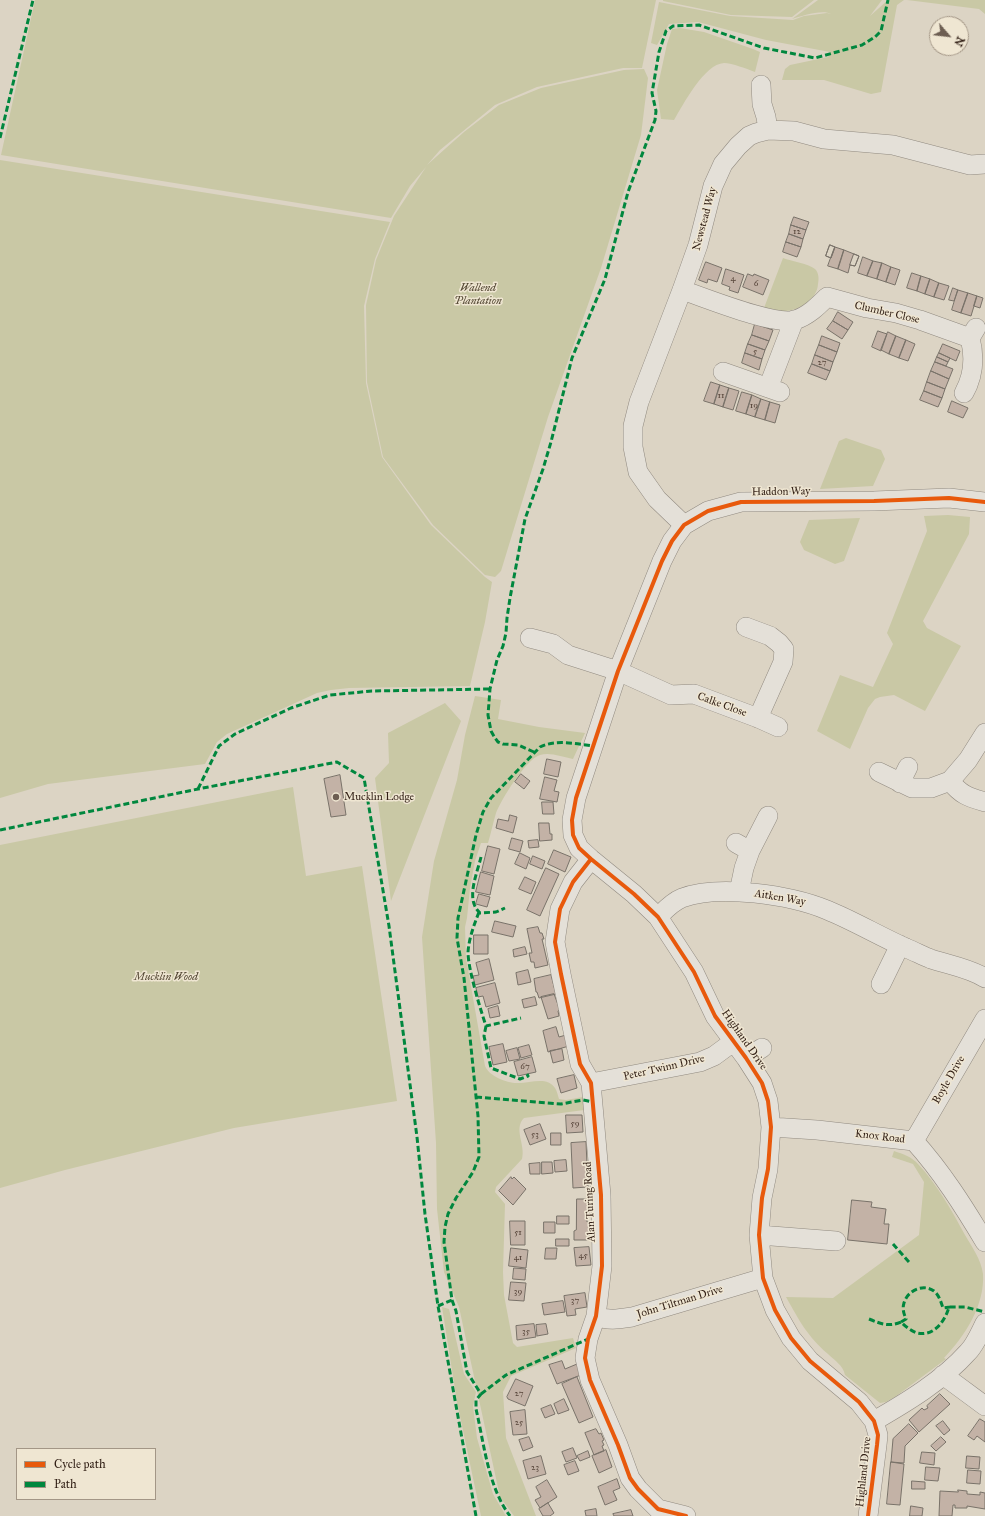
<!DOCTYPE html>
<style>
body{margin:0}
#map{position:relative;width:985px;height:1516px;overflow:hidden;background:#dcd4c4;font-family:"IM FELL Great Primer",serif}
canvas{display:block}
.legend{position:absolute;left:16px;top:1448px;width:140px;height:52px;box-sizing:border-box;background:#efe6d2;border:1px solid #a39686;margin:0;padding:5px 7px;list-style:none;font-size:12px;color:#311f15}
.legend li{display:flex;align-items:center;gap:8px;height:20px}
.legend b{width:20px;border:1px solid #a39686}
.north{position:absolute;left:929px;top:16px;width:40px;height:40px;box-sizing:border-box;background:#efe6d2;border:1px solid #a39686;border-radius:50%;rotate:118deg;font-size:11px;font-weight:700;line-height:16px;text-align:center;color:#311f15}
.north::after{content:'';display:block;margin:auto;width:14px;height:18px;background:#6d5e52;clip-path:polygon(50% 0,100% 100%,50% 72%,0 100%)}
</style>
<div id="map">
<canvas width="985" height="1516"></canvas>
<ul class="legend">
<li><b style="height:5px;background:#e8590c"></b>Cycle path</li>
<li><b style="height:5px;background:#00873e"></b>Path</li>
</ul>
<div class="north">N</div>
</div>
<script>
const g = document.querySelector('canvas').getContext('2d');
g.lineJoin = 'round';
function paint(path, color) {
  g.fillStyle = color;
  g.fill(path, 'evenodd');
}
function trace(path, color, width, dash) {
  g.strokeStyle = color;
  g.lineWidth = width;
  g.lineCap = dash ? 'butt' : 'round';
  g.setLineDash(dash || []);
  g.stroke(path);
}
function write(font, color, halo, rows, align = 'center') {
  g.font = font + ' "IM FELL Great Primer",serif';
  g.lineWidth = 3;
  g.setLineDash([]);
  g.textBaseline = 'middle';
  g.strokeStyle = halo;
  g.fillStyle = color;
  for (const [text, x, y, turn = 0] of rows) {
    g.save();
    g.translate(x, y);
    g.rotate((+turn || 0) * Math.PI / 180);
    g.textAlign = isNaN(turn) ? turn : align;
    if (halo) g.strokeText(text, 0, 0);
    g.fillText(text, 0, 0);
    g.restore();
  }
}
paint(new Path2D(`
 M 35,0 L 656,0 L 642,68 L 623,68 L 537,87 L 495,105 L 440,150 L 427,165 L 464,132 L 499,105 L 541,88 L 624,70 L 644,69 L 648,78 L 641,135 L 601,268 L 548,417 L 501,571 L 495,577 L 485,575 L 433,525 L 383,457 L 367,382 L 366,305 L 376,260 L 394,216 L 426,167 L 410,186 L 391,218 L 1,155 Z
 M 663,0 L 814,0 L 792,17 L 731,15 L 663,1 Z
 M 818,0 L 882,0 L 870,16 L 849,22 L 870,16 L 888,0 L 904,0 L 897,5 L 881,92 L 871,94 L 824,80 L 782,80 L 785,69 L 790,65 L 828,57 L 830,52 L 766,40 L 698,22 L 669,24 L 657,45 L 651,43 L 659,2 L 730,16 L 793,20 L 804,16 L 827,13 L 831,14 C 823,9 801,16 792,19 Z
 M 907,0 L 985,0 L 985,14 L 979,9 Z
 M 680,28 L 704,32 L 753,49 L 760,52 L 755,72 C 747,69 732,63 724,63 C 704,64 683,105 674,120 L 661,119 L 657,90 L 667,44 L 672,29 Z
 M 0,160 L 390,222 L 375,259 L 364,306 L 366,383 L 382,457 L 431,525 L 485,577 L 492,582 L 485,622 L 470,686 L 349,688 L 331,690 L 317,693 L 227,734 L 217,742 L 205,764 L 48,784 L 0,798 Z
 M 783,258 C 791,261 809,264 815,269 C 819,273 819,279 818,284 C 817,301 796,313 779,311 C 774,311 769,309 764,308 Z
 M 846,438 L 881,450 L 885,459 L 873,486 L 820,489 L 839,441 Z
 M 948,515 L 970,517 L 969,534 L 923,621 L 927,628 L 961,646 L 925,711 L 894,695 L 880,697 L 875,699 L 868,708 L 850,749 L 817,731 L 840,675 L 873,687 L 893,644 L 887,633 L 927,531 L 924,516 Z
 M 860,518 L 844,561 L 835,564 L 804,550 L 800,542 L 809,520 Z
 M 475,696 L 501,700 L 498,719 L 539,727 L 585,733 L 573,759 C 563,757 550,752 540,755 C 526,759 501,800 496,813 C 493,823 491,833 488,843 L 481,843 L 475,861 L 470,888 L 467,918 L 465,927 L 466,958 L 485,1066 C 489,1076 506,1083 517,1083 C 528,1084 547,1075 555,1088 C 557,1091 558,1096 559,1099 L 566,1100 L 583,1097 L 584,1110 L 524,1118 C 513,1129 526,1145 522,1159 L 496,1187 L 495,1192 L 505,1204 L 503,1272 L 504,1295 L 513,1343 L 517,1347 L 573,1338 L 576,1348 L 511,1376 L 503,1392 L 506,1438 L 536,1516 L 514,1516 L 500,1497 L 459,1307 L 444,1272 L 437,1209 L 436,1143 L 422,937 L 434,861 L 457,780 L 465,735 Z
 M 445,703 L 461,721 L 391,901 L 375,778 L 389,763 L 388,733 Z
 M 293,787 L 306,876 L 362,866 L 397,1101 L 234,1128 L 65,1170 L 0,1188 L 0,845 Z
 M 894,1151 C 903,1154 912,1157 918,1164 C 937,1184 952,1211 965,1235 C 972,1247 981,1259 983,1274 C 985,1305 965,1336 944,1358 L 946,1359 L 895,1397 L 886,1402 L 880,1403 L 845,1375 C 843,1365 835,1361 828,1354 C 807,1336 799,1320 786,1297 L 833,1298 L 919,1235 L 924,1182 L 913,1164 L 892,1157 Z
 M 442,1307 L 449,1309 L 464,1374 L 476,1392 L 473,1406 L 477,1438 L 493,1494 L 506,1516 L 481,1516 L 457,1402 Z`), '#c9c8a5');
const building = new Path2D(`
 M 794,217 L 809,222 L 806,230 L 791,225 Z
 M 791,225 L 806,230 L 803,239 L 789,234 Z
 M 789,234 L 803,239 L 801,247 L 786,242 Z
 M 786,242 L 801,247 L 797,257 L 783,252 Z
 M 830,245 L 835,247 L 831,258 L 826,256 Z
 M 830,245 L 835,247 L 831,258 L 826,256 Z
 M 835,247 L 844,250 L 838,269 L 828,266 Z
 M 844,250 L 859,256 L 855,266 L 850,265 L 848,273 L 838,269 Z
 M 854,254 L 859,256 L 855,266 L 850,265 Z
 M 863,257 L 873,261 L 867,276 L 858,273 Z
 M 873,261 L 882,263 L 877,279 L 867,276 Z
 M 706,262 L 722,268 L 717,282 L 708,279 L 707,283 L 699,280 Z
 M 882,263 L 891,267 L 886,282 L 877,279 Z
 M 891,267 L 900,270 L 895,285 L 886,282 Z
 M 726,269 L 744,275 L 738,293 L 729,290 L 730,287 L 722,284 Z
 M 912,273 L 921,276 L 917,291 L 907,288 Z
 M 748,274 L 753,276 L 754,274 L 769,280 L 763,295 L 743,287 Z
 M 921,276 L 930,279 L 925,294 L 917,291 Z
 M 930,279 L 939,283 L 934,297 L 925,294 Z
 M 939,283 L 949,286 L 944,300 L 934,297 Z
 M 953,288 L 958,290 L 954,301 L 949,300 Z
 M 958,290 L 968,293 L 961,313 L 952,310 Z
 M 968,293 L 977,296 L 971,316 L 961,313 Z
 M 977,296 L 983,298 L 980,308 L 974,306 Z
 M 838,312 L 853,322 L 848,330 L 833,321 Z
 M 833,321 L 848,330 L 842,339 L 827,329 Z
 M 755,324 L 773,330 L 769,341 L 752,335 Z
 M 878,331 L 887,334 L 881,351 L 872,347 Z
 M 888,332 L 896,336 L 889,354 L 881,350 Z
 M 752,335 L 769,341 L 765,350 L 748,344 Z
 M 822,336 L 840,343 L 837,352 L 819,345 Z
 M 896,336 L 906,340 L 899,358 L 889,354 Z
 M 906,340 L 915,344 L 908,361 L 899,358 Z
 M 748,344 L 765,350 L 762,359 L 745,353 Z
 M 943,344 L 960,351 L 956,361 L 939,353 Z
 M 819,345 L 837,352 L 833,362 L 815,355 Z
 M 745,353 L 762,359 L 759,370 L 742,363 Z
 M 939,353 L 950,358 L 948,362 L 937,357 Z
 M 815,355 L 833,362 L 830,371 L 812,364 Z
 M 937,357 L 948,362 L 946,366 L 935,362 Z
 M 935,362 L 953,369 L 949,379 L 931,371 Z
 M 812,364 L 830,371 L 826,380 L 808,373 Z
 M 931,371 L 949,379 L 945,389 L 927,382 Z
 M 711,382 L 720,385 L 714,404 L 704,401 Z
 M 927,382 L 945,389 L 942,398 L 924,391 Z
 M 720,385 L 729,388 L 723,407 L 714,404 Z
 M 729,388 L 739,391 L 733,410 L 723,407 Z
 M 924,391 L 942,398 L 938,407 L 920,400 Z
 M 742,392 L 752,395 L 746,414 L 736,411 Z
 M 752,395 L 761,399 L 755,417 L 746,414 Z
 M 761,399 L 770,402 L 765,420 L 755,417 Z
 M 952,401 L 968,408 L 963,418 L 948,412 Z
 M 770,402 L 780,405 L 775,423 L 765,420 Z
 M 547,759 L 561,762 L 558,777 L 544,774 Z
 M 521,774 L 530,781 L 524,789 L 515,782 Z
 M 340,775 L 346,815 L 331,817 L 324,779 Z
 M 545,777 L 557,780 L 554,791 L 559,792 L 557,802 L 540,799 Z
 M 542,802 L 553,802 L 554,814 L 543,814 Z
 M 510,815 L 517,817 L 513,833 L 496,828 L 498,819 L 508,821 Z
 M 539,823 L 549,823 L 550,834 L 552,834 L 552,840 L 540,841 Z
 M 512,838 L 523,841 L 520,852 L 509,849 Z
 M 538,840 L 539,847 L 529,848 L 528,841 Z
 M 488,846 L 500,849 L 494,874 L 482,871 Z
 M 554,850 L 571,857 L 565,872 L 548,864 Z
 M 520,853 L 530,858 L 526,869 L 515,864 Z
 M 533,856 L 545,861 L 542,869 L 530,864 Z
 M 546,868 L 559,874 L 540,916 L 527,910 Z
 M 481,872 L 494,876 L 490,895 L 476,892 Z
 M 525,877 L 536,882 L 531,894 L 519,889 Z
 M 479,894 L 490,897 L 487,907 L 476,904 Z
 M 495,921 L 516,926 L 513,937 L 492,932 Z
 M 538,927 L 540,933 L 542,933 L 544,939 L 542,939 L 548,965 L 535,968 L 534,962 L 531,962 L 529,953 L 532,953 L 527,929 Z
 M 474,935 L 488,935 L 488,954 L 474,954 Z
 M 525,947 L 527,954 L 514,957 L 513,950 Z
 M 489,959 L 494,980 L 475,985 L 473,976 L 479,975 L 476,963 Z
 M 528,970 L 531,982 L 518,985 L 516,973 Z
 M 551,975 L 556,994 L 539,998 L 537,992 L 536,992 L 534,979 Z
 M 495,983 L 500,1003 L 486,1007 L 483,996 L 478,997 L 476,988 Z
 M 554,994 L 560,1010 L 558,1011 L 559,1016 L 548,1019 L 541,997 Z
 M 535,997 L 537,1005 L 524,1008 L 522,1000 Z
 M 498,1006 L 500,1016 L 490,1018 L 488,1009 Z
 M 556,1027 L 559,1037 L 566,1035 L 569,1046 L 548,1052 L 543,1031 Z
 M 503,1044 L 507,1062 L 493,1065 L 489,1047 Z
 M 529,1045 L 532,1055 L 521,1058 L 518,1048 Z
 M 517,1048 L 520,1059 L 509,1061 L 506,1051 Z
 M 562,1049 L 564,1060 L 553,1063 L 550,1051 Z
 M 532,1057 L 536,1072 L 518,1076 L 514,1062 Z
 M 574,1075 L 577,1088 L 561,1093 L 557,1079 Z
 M 566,1115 L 582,1115 L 583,1132 L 567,1133 Z
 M 540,1124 L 546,1139 L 530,1145 L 524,1130 Z
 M 551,1133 L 561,1133 L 561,1145 L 551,1145 Z
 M 586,1142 L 588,1187 L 573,1188 L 571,1143 Z
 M 566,1160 L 567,1171 L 555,1172 L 554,1161 Z
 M 542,1162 L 552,1162 L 553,1173 L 542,1174 Z
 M 540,1163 L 540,1174 L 530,1174 L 529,1164 Z
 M 511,1177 L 512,1179 L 514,1177 L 526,1189 L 513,1205 L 499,1191 Z
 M 577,1199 L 588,1199 L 588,1206 L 590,1206 L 589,1217 L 587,1217 L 587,1222 L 590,1222 L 589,1240 L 574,1240 L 574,1231 L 576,1230 Z
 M 852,1200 L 872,1202 L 871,1207 L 886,1209 L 884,1224 L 889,1224 L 887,1244 L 848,1240 Z
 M 557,1216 L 569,1216 L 569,1224 L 557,1224 Z
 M 510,1221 L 525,1221 L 525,1245 L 511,1245 Z
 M 544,1222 L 555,1222 L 555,1233 L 544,1233 Z
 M 556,1239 L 569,1239 L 569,1246 L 556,1246 Z
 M 589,1247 L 591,1265 L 576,1266 L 574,1248 Z
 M 511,1248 L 528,1250 L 526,1268 L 509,1266 Z
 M 546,1248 L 557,1248 L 556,1259 L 545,1259 Z
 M 514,1268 L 526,1269 L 525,1280 L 513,1279 Z
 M 511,1282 L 526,1283 L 524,1301 L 509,1300 Z
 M 585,1293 L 587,1307 L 575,1309 L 576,1315 L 567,1316 L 564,1296 Z
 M 563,1301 L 565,1312 L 544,1315 L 542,1304 Z
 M 534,1324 L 536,1337 L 517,1340 L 516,1326 Z
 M 546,1324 L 548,1334 L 537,1336 L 536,1325 Z
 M 562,1361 L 565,1369 L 577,1364 L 581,1375 L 557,1384 L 549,1365 Z
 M 577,1377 L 593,1417 L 579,1423 L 562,1384 Z
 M 516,1379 L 533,1386 L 525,1406 L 508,1399 L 507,1397 Z
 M 940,1394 L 950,1404 L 919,1432 L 909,1420 L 922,1408 L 924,1410 L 928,1408 L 927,1406 Z
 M 564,1399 L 569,1410 L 558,1414 L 554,1404 Z
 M 551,1405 L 555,1414 L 545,1418 L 541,1409 Z
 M 525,1410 L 527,1434 L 513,1435 L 510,1412 Z
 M 980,1419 L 985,1422 L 985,1442 L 977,1436 L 974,1440 L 968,1436 Z
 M 943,1421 L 950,1430 L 944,1435 L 936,1426 Z
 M 909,1424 L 918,1433 L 905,1446 L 904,1463 L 891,1462 L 893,1439 Z
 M 596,1429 L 599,1434 L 601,1433 L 604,1440 L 602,1441 L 604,1445 L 602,1446 L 604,1451 L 594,1455 L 585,1433 Z
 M 529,1437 L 533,1447 L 523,1451 L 519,1440 Z
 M 941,1437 L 946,1442 L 936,1451 L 931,1446 Z
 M 573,1448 L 577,1458 L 566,1462 L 562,1452 Z
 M 606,1450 L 612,1467 L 599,1473 L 592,1456 Z
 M 588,1451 L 590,1457 L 580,1461 L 577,1456 Z
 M 922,1452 L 935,1453 L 934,1465 L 920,1463 Z
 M 541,1456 L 546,1474 L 528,1479 L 523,1461 Z
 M 967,1456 L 980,1457 L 979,1469 L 966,1468 Z
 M 575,1461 L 579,1471 L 568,1475 L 564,1465 Z
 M 891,1462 L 904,1464 L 900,1505 L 887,1504 Z
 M 926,1467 L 940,1468 L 938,1481 L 925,1480 Z
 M 968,1470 L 981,1471 L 980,1484 L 967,1483 Z
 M 617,1479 L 620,1488 L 613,1491 L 617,1500 L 605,1505 L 598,1487 Z
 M 547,1480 L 557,1497 L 540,1508 L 535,1500 L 541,1497 L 536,1487 Z
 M 912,1481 L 925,1482 L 925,1489 L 912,1489 Z
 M 958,1490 L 967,1491 L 967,1494 L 980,1495 L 980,1492 L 985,1493 L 985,1509 L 967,1506 L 967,1508 L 955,1508 L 955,1505 L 953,1505 L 952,1516 L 939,1516 L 940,1491 L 958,1492 Z
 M 548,1503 L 554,1513 L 550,1516 L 543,1516 L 539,1509 Z
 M 911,1506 L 923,1508 L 922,1516 L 910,1516 Z
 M 596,1509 L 597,1516 L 586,1516 L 585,1511 Z
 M 631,1510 L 633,1516 L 614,1516 L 613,1514 Z`);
paint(building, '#c3b2a6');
trace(building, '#797269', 1);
const minor = new Path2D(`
 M 761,85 L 762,104 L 766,117 L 768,130
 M 682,290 C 706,298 774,326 795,320 C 808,316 818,306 827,297 L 867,308 L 896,313 L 920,320 L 970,338
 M 723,372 L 780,392
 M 768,388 L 794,320
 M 964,393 C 974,375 975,357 970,338 L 976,328
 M 684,525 L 657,499 L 638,472 L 633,447 L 633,426 L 639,402 L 682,290 L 698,245 L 713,186 L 723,164 L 738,146 L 749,136 L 756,133 L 768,130 L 794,131 L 824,139 L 893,145 L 970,165 L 985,164
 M 746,627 L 770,636 L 779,643 L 784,649 L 783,662 L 758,718
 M 530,638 L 553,644 L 568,655 L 618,671 L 671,695 L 694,694 L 758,718 L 778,727
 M 879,772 L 912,788 L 931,788 L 950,781 L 968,760 L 985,733
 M 950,781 C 961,795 968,797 985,802
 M 900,783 L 908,767
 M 736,843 L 750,851
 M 591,859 L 573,882 L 560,909 L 555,942 L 561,974 L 580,1064 L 591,1083 L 601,1195 L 602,1266 L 596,1316 L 588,1339 L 585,1358 L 590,1380 L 618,1445 L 630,1478 L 638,1489 L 658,1509 L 686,1516
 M 739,892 L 744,868 L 750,851 L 768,816
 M 658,917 C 665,910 672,902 682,898 C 719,884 791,895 827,910 C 854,921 879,936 906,948 C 914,951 923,956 931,959 C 949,965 969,968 985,978
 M 881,984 L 900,945
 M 746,1058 L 762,1048
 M 591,1083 L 700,1062 L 714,1056 L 733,1042
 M 771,1127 L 817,1130 L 914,1141 C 942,1172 964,1207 985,1242
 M 914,1141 L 985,1019
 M 759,1235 L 836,1241
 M 596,1316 C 608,1321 619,1319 632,1317 L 763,1278
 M 943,1375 L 985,1406
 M 874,1421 C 907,1402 942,1381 968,1352 C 975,1345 980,1333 985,1323
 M 868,1516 L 877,1445 L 878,1435 L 874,1421 L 859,1402 L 810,1361 L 791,1338 L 775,1310 L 763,1278 L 759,1235 L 762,1198 L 768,1169 L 771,1127 L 768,1101 L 762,1083 L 746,1058 L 715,1016 L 694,972 L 658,917 L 634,894 L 591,859 L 579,848 L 573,835 L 572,820 L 576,798 L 618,671 L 662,561 L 672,541 L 684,525 L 708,511 L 741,502 L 874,501 L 949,498 L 985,502`);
trace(minor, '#918a80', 20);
trace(minor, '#e4e0d8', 19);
trace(new Path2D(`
 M 0,138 L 33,0
 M 534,752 L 518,745 L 503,744 L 498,742 L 495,738 L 491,731 L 488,715 L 490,689 L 497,660 L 503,646 L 506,633 L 507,618 L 510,598 L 525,519 L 543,469 L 551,442 L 572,358 L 605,279 L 628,192 L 655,120 L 656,111 L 652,93 L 659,52 L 666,31 L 673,26 L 699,25 L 764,48 L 815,58 L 862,45 L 875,37 L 881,31 L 888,0
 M 198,789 L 219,746 L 235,734 L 291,708 L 330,695 L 372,691 L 490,689
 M 0,830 L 198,789 L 337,762 L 364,778 L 389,926 L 417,1137 L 425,1214 L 438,1306 L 476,1516
 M 481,857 C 477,874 465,900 480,913 L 496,912 L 505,908
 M 479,912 C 474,925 469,938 468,952 C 468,969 480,1008 486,1026 L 521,1018
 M 486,1026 L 484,1036 L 491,1068 L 520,1079 L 528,1076 L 527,1074
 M 476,1097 L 561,1104 L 583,1100 L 593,1102
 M 893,1244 L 909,1262
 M 452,1300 L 456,1311 L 467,1372 L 481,1394 L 476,1400 L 476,1409 C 484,1443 488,1487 510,1516
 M 438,1306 L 452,1300 L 444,1242 L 445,1227 L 448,1214 L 456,1198 L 473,1172 L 479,1157 L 478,1116 L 464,978 L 457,938 L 458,918 L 476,835 L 483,812 L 491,798 L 540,747 C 556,739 577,744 594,746
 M 869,1319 C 881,1324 889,1327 901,1322 C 905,1326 911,1331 917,1333 C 934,1337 945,1321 949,1307 L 965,1307 L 985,1312
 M 901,1322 L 906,1319 C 904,1314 902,1309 904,1303 C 907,1291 923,1283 934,1291 C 939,1295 941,1302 943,1308 L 950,1307
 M 481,1394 L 506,1375 L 588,1339`), '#00873e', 3, [6, 3]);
trace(new Path2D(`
 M 591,859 L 573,882 L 560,909 L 555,942 L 561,974 L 580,1064 L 591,1083 L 601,1195 L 602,1266 L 596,1316 L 588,1339 L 585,1358 L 590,1380 L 618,1445 L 630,1478 L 638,1489 L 658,1509 L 686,1516
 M 868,1516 L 877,1445 L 878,1435 L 874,1421 L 859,1402 L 810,1361 L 791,1338 L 775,1310 L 763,1278 L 759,1235 L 762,1198 L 768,1169 L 771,1127 L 768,1101 L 762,1083 L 746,1058 L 715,1016 L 694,972 L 658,917 L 634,894 L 591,859 L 579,848 L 573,835 L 572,820 L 576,798 L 618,671 L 662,561 L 672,541 L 684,525 L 708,511 L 741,502 L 874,501 L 949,498 L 985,502`), '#e8590c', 4);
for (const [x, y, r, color] of [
 [336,797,4,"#6d5e52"]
]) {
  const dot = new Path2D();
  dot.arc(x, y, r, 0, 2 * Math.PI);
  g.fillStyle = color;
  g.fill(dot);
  trace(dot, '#efe6d2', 1.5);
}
write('9px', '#564439', null, [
 ["12",797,232],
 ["4",733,279],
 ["6",756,284],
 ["5",755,352],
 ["27",822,363],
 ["11",721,396],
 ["19",754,406],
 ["67",525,1067],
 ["59",575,1124],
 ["53",535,1135],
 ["51",518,1233],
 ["45",583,1256],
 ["41",518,1258],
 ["39",518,1292],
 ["37",575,1301],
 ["35",526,1332],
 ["27",519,1394],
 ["25",519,1423],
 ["23",535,1468]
]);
write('11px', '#311f15', '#efe6d2', [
 ["Newstead Way",705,219,-75],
 ["Clumber Close",887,313,13],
 ["Haddon Way",781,492,-1],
 ["Calke Close",722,705,20],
 ["Aitken Way",780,898,10],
 ["Highland Drive",744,1040,55],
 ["Peter Twinn Drive",664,1068,-13],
 ["Boyle Drive",949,1080,-60],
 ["Knox Road",880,1137,7],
 ["Alan Turing Road",590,1202,-93],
 ["John Tiltman Drive",680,1302,-17],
 ["Highland Drive",864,1472,-84]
]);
write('italic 11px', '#534733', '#efe6d2', [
 ["Wallend",478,288],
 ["Plantation",478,301],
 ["Mucklin Wood",166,977]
]);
write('11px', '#311f15', '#efe6d2', [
 ["Mucklin Lodge",344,797]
], 'left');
</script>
